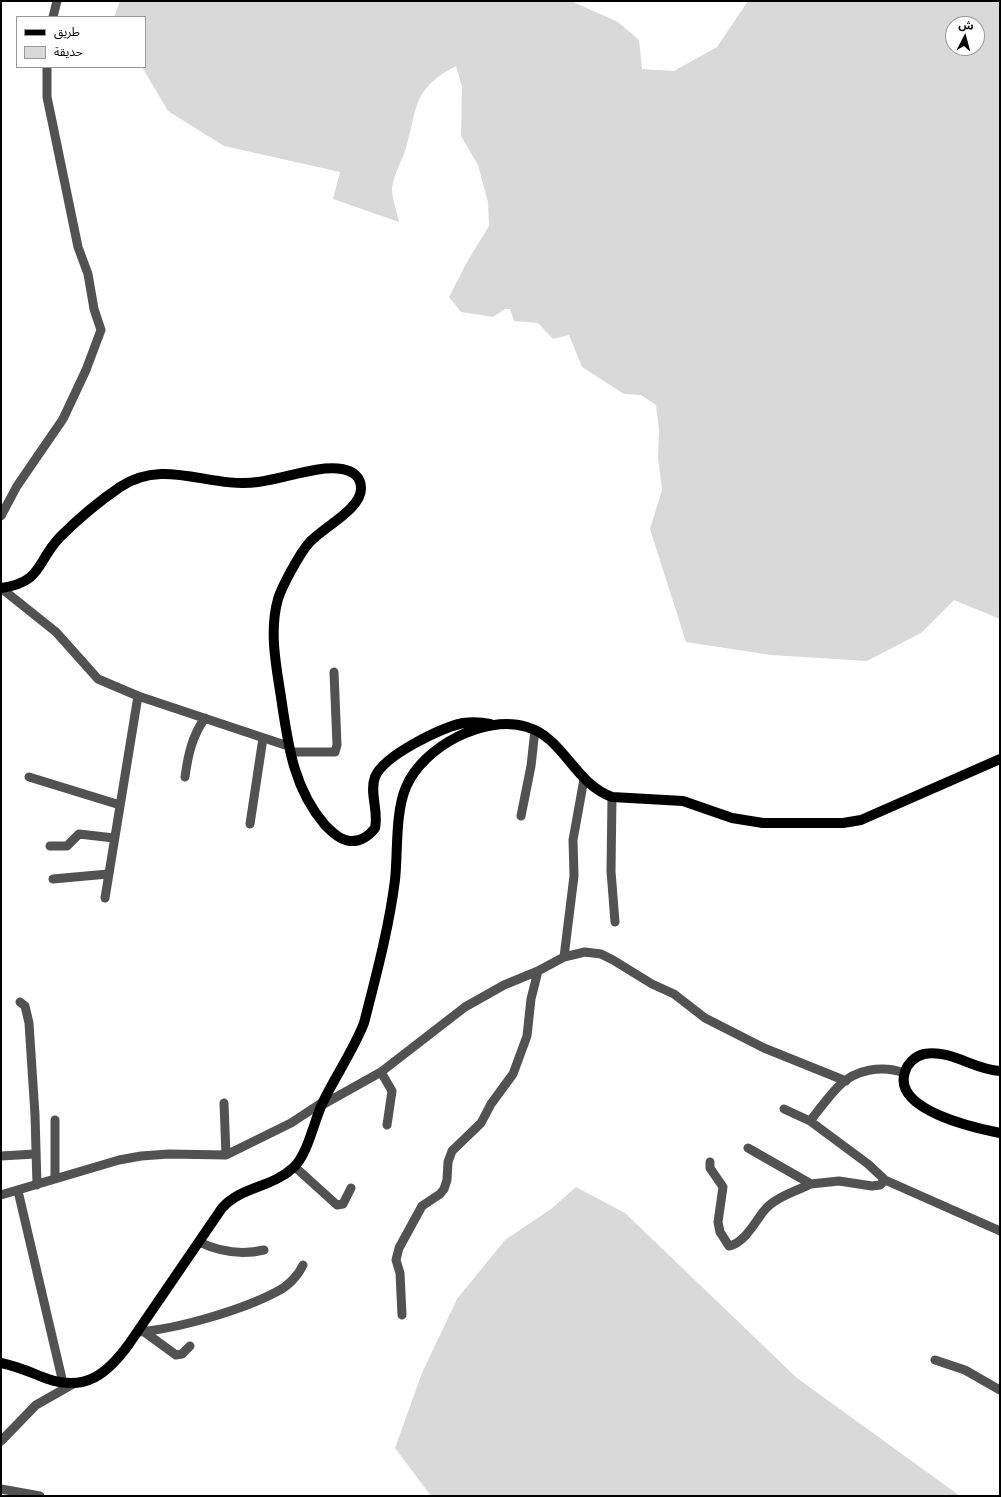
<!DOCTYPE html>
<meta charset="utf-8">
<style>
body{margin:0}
#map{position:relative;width:1001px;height:1497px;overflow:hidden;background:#fff;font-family:Barlow,"Noto Sans Arabic",sans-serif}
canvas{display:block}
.frame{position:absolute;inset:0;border:2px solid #000;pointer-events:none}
.legend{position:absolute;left:16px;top:16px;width:130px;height:52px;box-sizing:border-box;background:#fff;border:1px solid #999;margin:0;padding:5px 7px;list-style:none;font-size:12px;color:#000}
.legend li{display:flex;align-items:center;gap:8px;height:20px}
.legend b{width:20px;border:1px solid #999}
.north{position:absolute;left:945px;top:16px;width:40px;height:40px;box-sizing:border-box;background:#fff;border:1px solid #999;border-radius:50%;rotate:6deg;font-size:11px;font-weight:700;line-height:16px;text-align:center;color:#000}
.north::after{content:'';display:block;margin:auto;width:14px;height:18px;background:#000;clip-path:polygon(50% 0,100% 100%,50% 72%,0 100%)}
</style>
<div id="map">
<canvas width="1001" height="1497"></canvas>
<div class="frame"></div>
<ul class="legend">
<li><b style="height:5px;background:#000"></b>طريق</li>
<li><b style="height:11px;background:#d9d9d9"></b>حديقة</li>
</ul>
<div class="north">ش</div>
</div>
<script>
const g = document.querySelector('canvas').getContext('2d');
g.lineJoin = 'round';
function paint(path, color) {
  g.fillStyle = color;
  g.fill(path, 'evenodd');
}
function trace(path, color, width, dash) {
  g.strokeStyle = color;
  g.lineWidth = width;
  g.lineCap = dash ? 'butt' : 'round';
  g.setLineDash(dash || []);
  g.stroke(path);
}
paint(new Path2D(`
 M 120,1 L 571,1 L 618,22 L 639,40 L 642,69 L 674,71 L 717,47 L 748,1 L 1000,1 L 1000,619 L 954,600 L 921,633 L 867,661 L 771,655 L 686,642 L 650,529 L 662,490 L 658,458 L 659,430 L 656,405 L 641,395 L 624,394 L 582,367 L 569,335 L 553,339 L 538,323 L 514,321 L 510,309 L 505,309 L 493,317 L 461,312 L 449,297 L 467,262 L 489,226 L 488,202 L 478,165 L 461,136 L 462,87 L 456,66 C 412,89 418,107 406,148 C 402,161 393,175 392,189 C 392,199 397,212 399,222 L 333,199 L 340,172 L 224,146 L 168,111 L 142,67 L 145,67 L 145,17 L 114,17 ZM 953,24 L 977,24 L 977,48 L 953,48 Z
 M 576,1187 L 625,1213 L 797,1378 L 960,1496 L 431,1496 L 395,1448 L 422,1373 L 457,1299 L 505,1240 L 551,1209 Z`), '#d9d9d9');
trace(new Path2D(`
 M 53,17 L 57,1
 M 1,516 L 17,486 L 63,419 L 86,370 L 101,330 L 94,309 L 88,274 L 78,247 L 52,121 L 47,97 L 47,67
 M 1,588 L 56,632 L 98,679 L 138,696 L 288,746
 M 290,752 L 335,752 L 337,745 L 334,672
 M 29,777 L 120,805
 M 185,777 C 188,755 192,736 205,718
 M 612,797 L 611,871 L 615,922
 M 521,816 L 531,766 L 535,730
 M 250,824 L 263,738
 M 50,846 L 67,846 L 79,834 L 114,838
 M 53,879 L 108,874
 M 105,898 L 138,696
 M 564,957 L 574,876 L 573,840 L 584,779
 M 20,1002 L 25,1006 L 29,1023 L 35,1115 L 37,1185
 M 381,1072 L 392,1091 L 387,1125
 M 224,1103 L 226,1155
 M 322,1105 L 381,1072 L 465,1007 L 504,985 L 538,971 L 564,957 L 585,952 L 601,954 L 613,960 L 652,984 L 674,994 L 705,1018 L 764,1048 L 846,1081
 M 784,1109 L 810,1121 L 868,1164 L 885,1180 L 1000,1231
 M 810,1121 C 819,1110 828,1097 838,1087 C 854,1069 883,1065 904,1073
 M 748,1148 L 811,1184 L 839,1181 L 872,1186 L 880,1185 L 885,1180
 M 1,1156 L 35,1154
 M 710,1162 L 710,1168 L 723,1187 L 718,1222 L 720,1232 L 729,1246 C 744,1243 754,1224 763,1212 C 773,1198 796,1191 811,1184
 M 295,1167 L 337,1205 L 343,1204 L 351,1188
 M 55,1179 L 55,1120
 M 18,1191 L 63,1383
 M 1,1195 L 119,1160 L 141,1156 L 169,1154 L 226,1155 L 291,1123 L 323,1102
 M 199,1242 C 220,1252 242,1255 264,1250
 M 402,1315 L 400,1273 L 396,1260 L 399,1248 L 422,1206 L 440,1194 L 444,1189 L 447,1180 L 448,1162 L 452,1151 L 481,1123 L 491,1104 L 513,1074 L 527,1036 L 531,999 L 538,971
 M 143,1331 L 176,1355 L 182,1354 L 190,1346
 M 138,1332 C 177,1329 243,1310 278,1291 C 288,1286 298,1276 303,1265
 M 935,1360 L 965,1370 L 1000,1390
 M 1,1441 L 36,1405 L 73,1384
 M 1,1489 L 40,1496`), '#525252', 9);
trace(new Path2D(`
 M 1,588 C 43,582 36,562 60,537 C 76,521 101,500 120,487 C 165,457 209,489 258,482 C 284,479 317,465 342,469 C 353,471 361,477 361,488 C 362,509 322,528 309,543 C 300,553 282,586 278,599 C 269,631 276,665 281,697 C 288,744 293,788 325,825 C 332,832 340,840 350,841 C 360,842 369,836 375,828 C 379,811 369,793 375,777 C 384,755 441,728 463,723 C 471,722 481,722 490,724
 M 1000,1071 C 974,1070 951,1049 924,1054 C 915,1056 907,1064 905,1072 C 892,1110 975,1128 1000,1133
 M 1,1363 C 17,1366 32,1373 48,1379 C 86,1392 108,1373 129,1344 L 222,1208 C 242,1186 271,1188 293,1168 C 308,1155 314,1120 323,1102 C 336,1075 353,1051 364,1023 C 376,976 389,928 395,880 C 398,852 395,813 406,787 C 423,747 484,714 527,727 C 564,738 574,783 612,797 L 683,801 L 732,818 L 763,823 L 843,823 L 861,820 L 1000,759`), '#000', 10);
</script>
